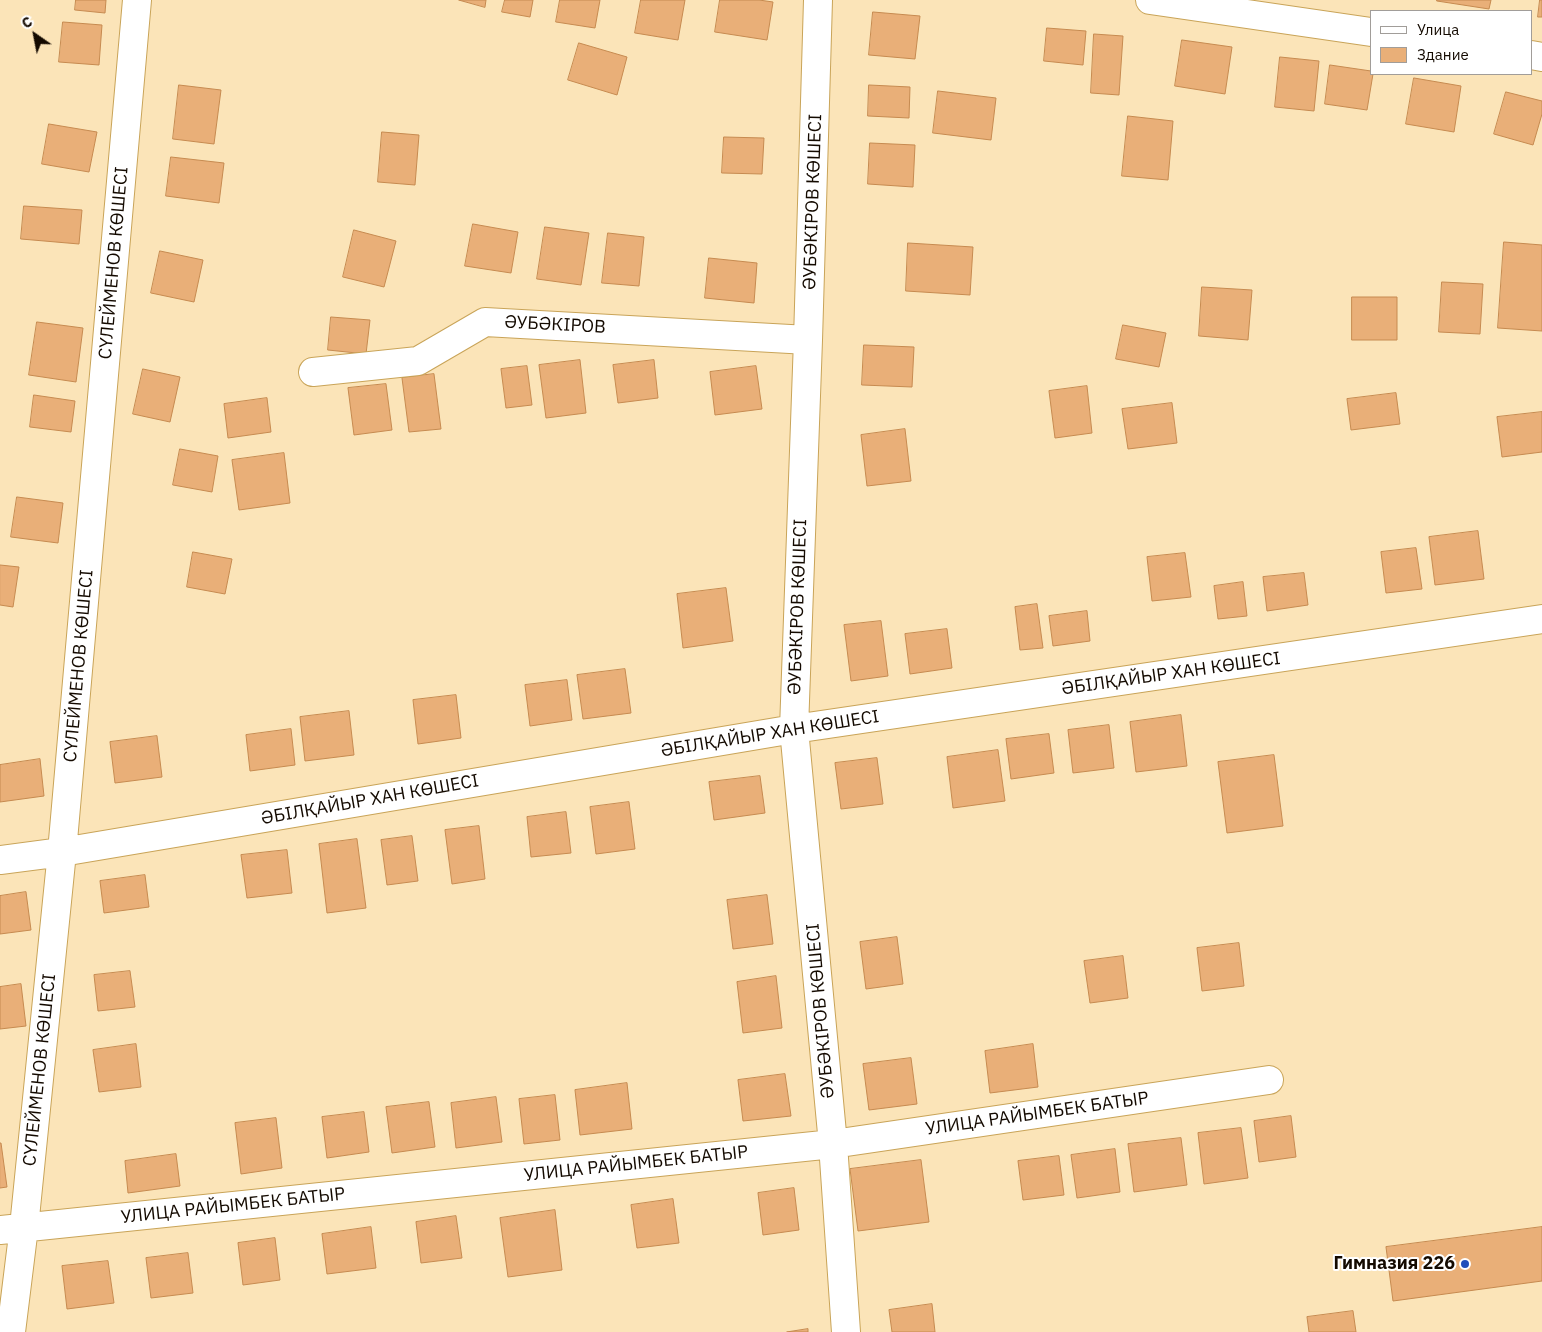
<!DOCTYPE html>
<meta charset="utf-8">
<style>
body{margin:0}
#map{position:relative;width:1542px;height:1332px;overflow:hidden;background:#fbe4b8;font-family:"IBM Plex Sans",sans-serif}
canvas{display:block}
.legend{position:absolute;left:1370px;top:10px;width:162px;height:65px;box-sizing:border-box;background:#fff;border:1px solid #a19d99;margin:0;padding:6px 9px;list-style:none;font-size:15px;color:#140a00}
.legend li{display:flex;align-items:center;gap:10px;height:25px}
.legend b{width:25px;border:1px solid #a19d99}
.north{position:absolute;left:10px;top:10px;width:50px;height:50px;-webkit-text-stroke:4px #fff;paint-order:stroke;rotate:327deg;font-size:14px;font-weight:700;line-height:20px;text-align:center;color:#140a00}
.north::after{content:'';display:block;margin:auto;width:18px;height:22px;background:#140a00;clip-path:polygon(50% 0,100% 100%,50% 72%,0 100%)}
</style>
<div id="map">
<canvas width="1542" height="1332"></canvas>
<ul class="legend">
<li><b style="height:6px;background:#fff"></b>Улица</li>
<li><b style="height:14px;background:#e9af78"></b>Здание</li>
</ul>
<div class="north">С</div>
</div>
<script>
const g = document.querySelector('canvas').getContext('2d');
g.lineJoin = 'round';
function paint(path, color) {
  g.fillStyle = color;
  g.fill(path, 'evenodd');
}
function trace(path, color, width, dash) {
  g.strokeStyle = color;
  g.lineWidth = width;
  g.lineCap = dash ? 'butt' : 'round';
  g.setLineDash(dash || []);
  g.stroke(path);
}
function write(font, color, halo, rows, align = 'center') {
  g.font = font + ' "IBM Plex Sans",sans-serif';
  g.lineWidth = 4;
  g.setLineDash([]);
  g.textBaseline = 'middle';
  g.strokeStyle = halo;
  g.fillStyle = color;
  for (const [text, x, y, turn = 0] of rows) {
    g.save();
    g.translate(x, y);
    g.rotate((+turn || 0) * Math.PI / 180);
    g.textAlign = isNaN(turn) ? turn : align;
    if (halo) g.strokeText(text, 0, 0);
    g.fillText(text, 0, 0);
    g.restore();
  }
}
const building = new Path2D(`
 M 76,0 L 106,0 L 105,13 L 75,10 Z
 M 459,0 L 486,0 L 485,7 Z
 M 505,0 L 533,0 L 530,17 L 502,12 Z
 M 560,0 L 600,0 L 595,28 L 556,22 Z
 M 641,0 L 685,0 L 678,40 L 635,33 Z
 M 720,0 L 759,0 L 773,2 L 767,40 L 715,32 Z
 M 1437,0 L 1491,0 L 1489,9 L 1437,1 Z
 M 1540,0 L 1542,0 L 1542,17 L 1538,17 Z
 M 873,12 L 920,16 L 915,59 L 869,55 Z
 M 63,22 L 102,25 L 99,65 L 59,62 Z
 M 1047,28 L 1086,31 L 1083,65 L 1044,61 Z
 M 1094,34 L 1123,36 L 1119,95 L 1091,93 Z
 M 1182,40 L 1232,47 L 1225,94 L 1175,86 Z
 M 579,43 L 627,57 L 617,95 L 568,80 Z
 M 1280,57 L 1319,61 L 1314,111 L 1275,107 Z
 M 1330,65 L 1371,71 L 1371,74 L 1373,74 L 1367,110 L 1325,104 Z
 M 1414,78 L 1461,86 L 1454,132 L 1406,124 Z
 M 179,85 L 221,90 L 214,144 L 173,139 Z
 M 869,85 L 910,87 L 909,118 L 868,116 Z
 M 938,91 L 996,98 L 991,140 L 933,133 Z
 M 1506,92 L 1542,101 L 1542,114 L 1533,145 L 1494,134 Z
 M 1128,116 L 1173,121 L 1168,180 L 1122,176 Z
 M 49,124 L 97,132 L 89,172 L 42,164 Z
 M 382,132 L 419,135 L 415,185 L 378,182 Z
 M 724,137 L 764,138 L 762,174 L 722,173 Z
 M 870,143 L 915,145 L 913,187 L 868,184 Z
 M 171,157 L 224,163 L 219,203 L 166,196 Z
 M 24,206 L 82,210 L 79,244 L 21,239 Z
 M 473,224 L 518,232 L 511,273 L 465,266 Z
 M 545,227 L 589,233 L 581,285 L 537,279 Z
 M 354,230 L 396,241 L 384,287 L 343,277 Z
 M 608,233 L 644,237 L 639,286 L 602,283 Z
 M 1504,242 L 1542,245 L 1542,331 L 1498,328 Z
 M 908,243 L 973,247 L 970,295 L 906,291 Z
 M 160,251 L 203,260 L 194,302 L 151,293 Z
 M 709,258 L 757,263 L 754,303 L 705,298 Z
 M 1442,282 L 1483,284 L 1480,334 L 1439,332 Z
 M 1202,287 L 1252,290 L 1248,340 L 1199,336 Z
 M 1352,297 L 1397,297 L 1397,340 L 1352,340 Z
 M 331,317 L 370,320 L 366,354 L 328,350 Z
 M 37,322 L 83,328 L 76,382 L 29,375 Z
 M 1123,325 L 1166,333 L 1159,367 L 1116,359 Z
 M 864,345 L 914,347 L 912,387 L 862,385 Z
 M 580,360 L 586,413 L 546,418 L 539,365 Z
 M 654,360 L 658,398 L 618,403 L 613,365 Z
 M 527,366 L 532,405 L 506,408 L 501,369 Z
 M 756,366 L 762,409 L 715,415 L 710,372 Z
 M 143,369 L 180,377 L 170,422 L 133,414 Z
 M 434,374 L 441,429 L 409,432 L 402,378 Z
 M 386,384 L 392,430 L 354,435 L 348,388 Z
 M 1087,386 L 1092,433 L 1055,438 L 1049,391 Z
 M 1396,393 L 1400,424 L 1351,430 L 1347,399 Z
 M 34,395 L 75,401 L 71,432 L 30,427 Z
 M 267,398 L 271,432 L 228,438 L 224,404 Z
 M 1172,403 L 1177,443 L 1128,449 L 1122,409 Z
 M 1542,412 L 1542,452 L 1502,457 L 1497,417 Z
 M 905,429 L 911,481 L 867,486 L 861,435 Z
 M 180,449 L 218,456 L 212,492 L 173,485 Z
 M 284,453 L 290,503 L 239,510 L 232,460 Z
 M 17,497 L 63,503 L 58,543 L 11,537 Z
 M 1478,531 L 1484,579 L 1435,585 L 1429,537 Z
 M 1416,548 L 1422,589 L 1386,593 L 1381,552 Z
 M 193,552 L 232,559 L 225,594 L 187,587 Z
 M 1185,553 L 1191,597 L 1152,601 L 1147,557 Z
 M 0,565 L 19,567 L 13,607 L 0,605 Z
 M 1304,573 L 1308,605 L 1267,611 L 1263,577 Z
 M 1243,582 L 1247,616 L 1218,619 L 1214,586 Z
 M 726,588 L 733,641 L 683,648 L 677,594 Z
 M 1037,604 L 1043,648 L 1020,650 L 1015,607 Z
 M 1087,611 L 1090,641 L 1053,646 L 1049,616 Z
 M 881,621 L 888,676 L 851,681 L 844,625 Z
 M 947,629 L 952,668 L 910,674 L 905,634 Z
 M 625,669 L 631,713 L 583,719 L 577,675 Z
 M 567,680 L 572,720 L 530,726 L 525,685 Z
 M 456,695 L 461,738 L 418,744 L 413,700 Z
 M 349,711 L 354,755 L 305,761 L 300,717 Z
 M 1181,715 L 1187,766 L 1136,772 L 1130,722 Z
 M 1109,725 L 1114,768 L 1073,773 L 1068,730 Z
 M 291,729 L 295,765 L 250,771 L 246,735 Z
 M 1049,734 L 1054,773 L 1011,779 L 1006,739 Z
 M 157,736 L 162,777 L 115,783 L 110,742 Z
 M 998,750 L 1005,801 L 953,808 L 947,757 Z
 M 1274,755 L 1283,826 L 1227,833 L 1218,762 Z
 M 877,758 L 883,804 L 841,809 L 835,763 Z
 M 40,759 L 44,796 L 0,802 L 0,765 Z
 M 760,776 L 765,813 L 714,820 L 709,782 Z
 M 629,802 L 635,849 L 596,854 L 590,807 Z
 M 566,812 L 571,853 L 531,857 L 527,817 Z
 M 479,826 L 485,879 L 452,884 L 445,830 Z
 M 412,836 L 418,881 L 387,885 L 381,840 Z
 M 357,839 L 366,908 L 327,913 L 319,844 Z
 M 287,850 L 292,893 L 247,898 L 241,855 Z
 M 145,875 L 149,907 L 104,913 L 100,881 Z
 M 26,892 L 31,930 L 0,934 L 0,896 Z
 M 767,895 L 773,944 L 733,949 L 727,900 Z
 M 897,937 L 903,984 L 866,989 L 860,942 Z
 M 1239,943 L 1244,986 L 1202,991 L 1197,948 Z
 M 1123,956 L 1128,998 L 1090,1003 L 1084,961 Z
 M 130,971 L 135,1007 L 98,1011 L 94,975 Z
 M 776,976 L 782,1028 L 743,1033 L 737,982 Z
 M 21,984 L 26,1026 L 0,1029 L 0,987 Z
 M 136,1044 L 141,1087 L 99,1092 L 93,1050 Z
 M 1033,1044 L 1038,1087 L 990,1093 L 985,1051 Z
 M 911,1058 L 917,1104 L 869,1110 L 863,1064 Z
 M 785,1074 L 791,1116 L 743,1121 L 738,1080 Z
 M 627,1083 L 632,1129 L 580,1135 L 575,1090 Z
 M 555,1095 L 560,1140 L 524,1144 L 519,1099 Z
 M 496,1097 L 502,1142 L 456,1148 L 451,1103 Z
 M 429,1102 L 435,1147 L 392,1153 L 386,1107 Z
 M 364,1112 L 369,1152 L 327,1158 L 322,1117 Z
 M 1291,1116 L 1296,1157 L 1259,1162 L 1254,1121 Z
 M 276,1118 L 282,1168 L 241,1174 L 235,1123 Z
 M 1241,1128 L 1248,1178 L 1204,1184 L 1198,1133 Z
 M 1181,1138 L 1187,1185 L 1134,1192 L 1128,1144 Z
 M 0,1143 L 1,1143 L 7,1187 L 0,1188 Z
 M 1115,1149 L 1120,1192 L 1077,1198 L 1071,1155 Z
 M 176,1154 L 180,1186 L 128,1193 L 125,1161 Z
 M 1059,1156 L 1064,1195 L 1023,1200 L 1018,1161 Z
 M 921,1160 L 929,1222 L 858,1231 L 850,1169 Z
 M 794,1188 L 799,1230 L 763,1235 L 758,1193 Z
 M 673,1199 L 679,1243 L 637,1248 L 631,1205 Z
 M 555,1210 L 562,1270 L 508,1277 L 500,1218 Z
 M 456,1216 L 462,1258 L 421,1263 L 416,1222 Z
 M 371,1227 L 376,1268 L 327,1274 L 322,1234 Z
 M 1542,1227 L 1542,1281 L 1393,1301 L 1386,1247 Z
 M 275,1238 L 280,1280 L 243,1285 L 238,1243 Z
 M 188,1253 L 193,1293 L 151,1298 L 146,1258 Z
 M 108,1261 L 114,1303 L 67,1309 L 62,1266 Z
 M 932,1304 L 935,1332 L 892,1332 L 889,1310 Z
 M 1353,1311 L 1356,1332 L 1309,1332 L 1307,1317 Z
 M 808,1329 L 808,1332 L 787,1332 Z`);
paint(building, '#e9af78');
trace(building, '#c68a50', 1);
const minor = new Path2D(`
 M 818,0 L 808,340 L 794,729 L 833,1144 L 846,1332
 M 1150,0 L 1371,32
 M 1531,55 L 1542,57
 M 313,372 L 418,361 L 485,322 L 808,340
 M 0,860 L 62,852 L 794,729 L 1542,619
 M 0,1230 L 833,1144 L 1269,1080
 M 11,1332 L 24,1227 L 62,852 L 137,0`);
trace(minor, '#c9a458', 30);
trace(minor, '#fff', 28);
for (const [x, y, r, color] of [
 [1465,1264,5,"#204ebb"]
]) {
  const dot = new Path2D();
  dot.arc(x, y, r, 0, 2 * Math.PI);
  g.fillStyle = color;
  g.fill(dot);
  trace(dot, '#fff', 2);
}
write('18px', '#140a00', '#fff', [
 ["ӘУБӘКІРОВ КӨШЕСІ",813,202,-88],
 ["СҮЛЕЙМЕНОВ КӨШЕСІ",114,263,-85],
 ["ӘУБӘКІРОВ",555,325,3],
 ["ӘУБӘКІРОВ КӨШЕСІ",798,607,-88],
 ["СҮЛЕЙМЕНОВ КӨШЕСІ",79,666,-85],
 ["ӘБІЛҚАЙЫР ХАН КӨШЕСІ",1171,674,-8],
 ["ӘБІЛҚАЙЫР ХАН КӨШЕСІ",770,734,-9],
 ["ӘБІЛҚАЙЫР ХАН КӨШЕСІ",370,800,-10],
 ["ӘУБӘКІРОВ КӨШЕСІ",821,1011,-95],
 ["СҮЛЕЙМЕНОВ КӨШЕСІ",40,1070,-84],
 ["УЛИЦА РАЙЫМБЕК БАТЫР",1037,1114,-8],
 ["УЛИЦА РАЙЫМБЕК БАТЫР",636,1164,-6],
 ["УЛИЦА РАЙЫМБЕК БАТЫР",233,1206,-6]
]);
write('bold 18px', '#140a00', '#fff', [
 ["Гимназия 226",1455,1264]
], 'right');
</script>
